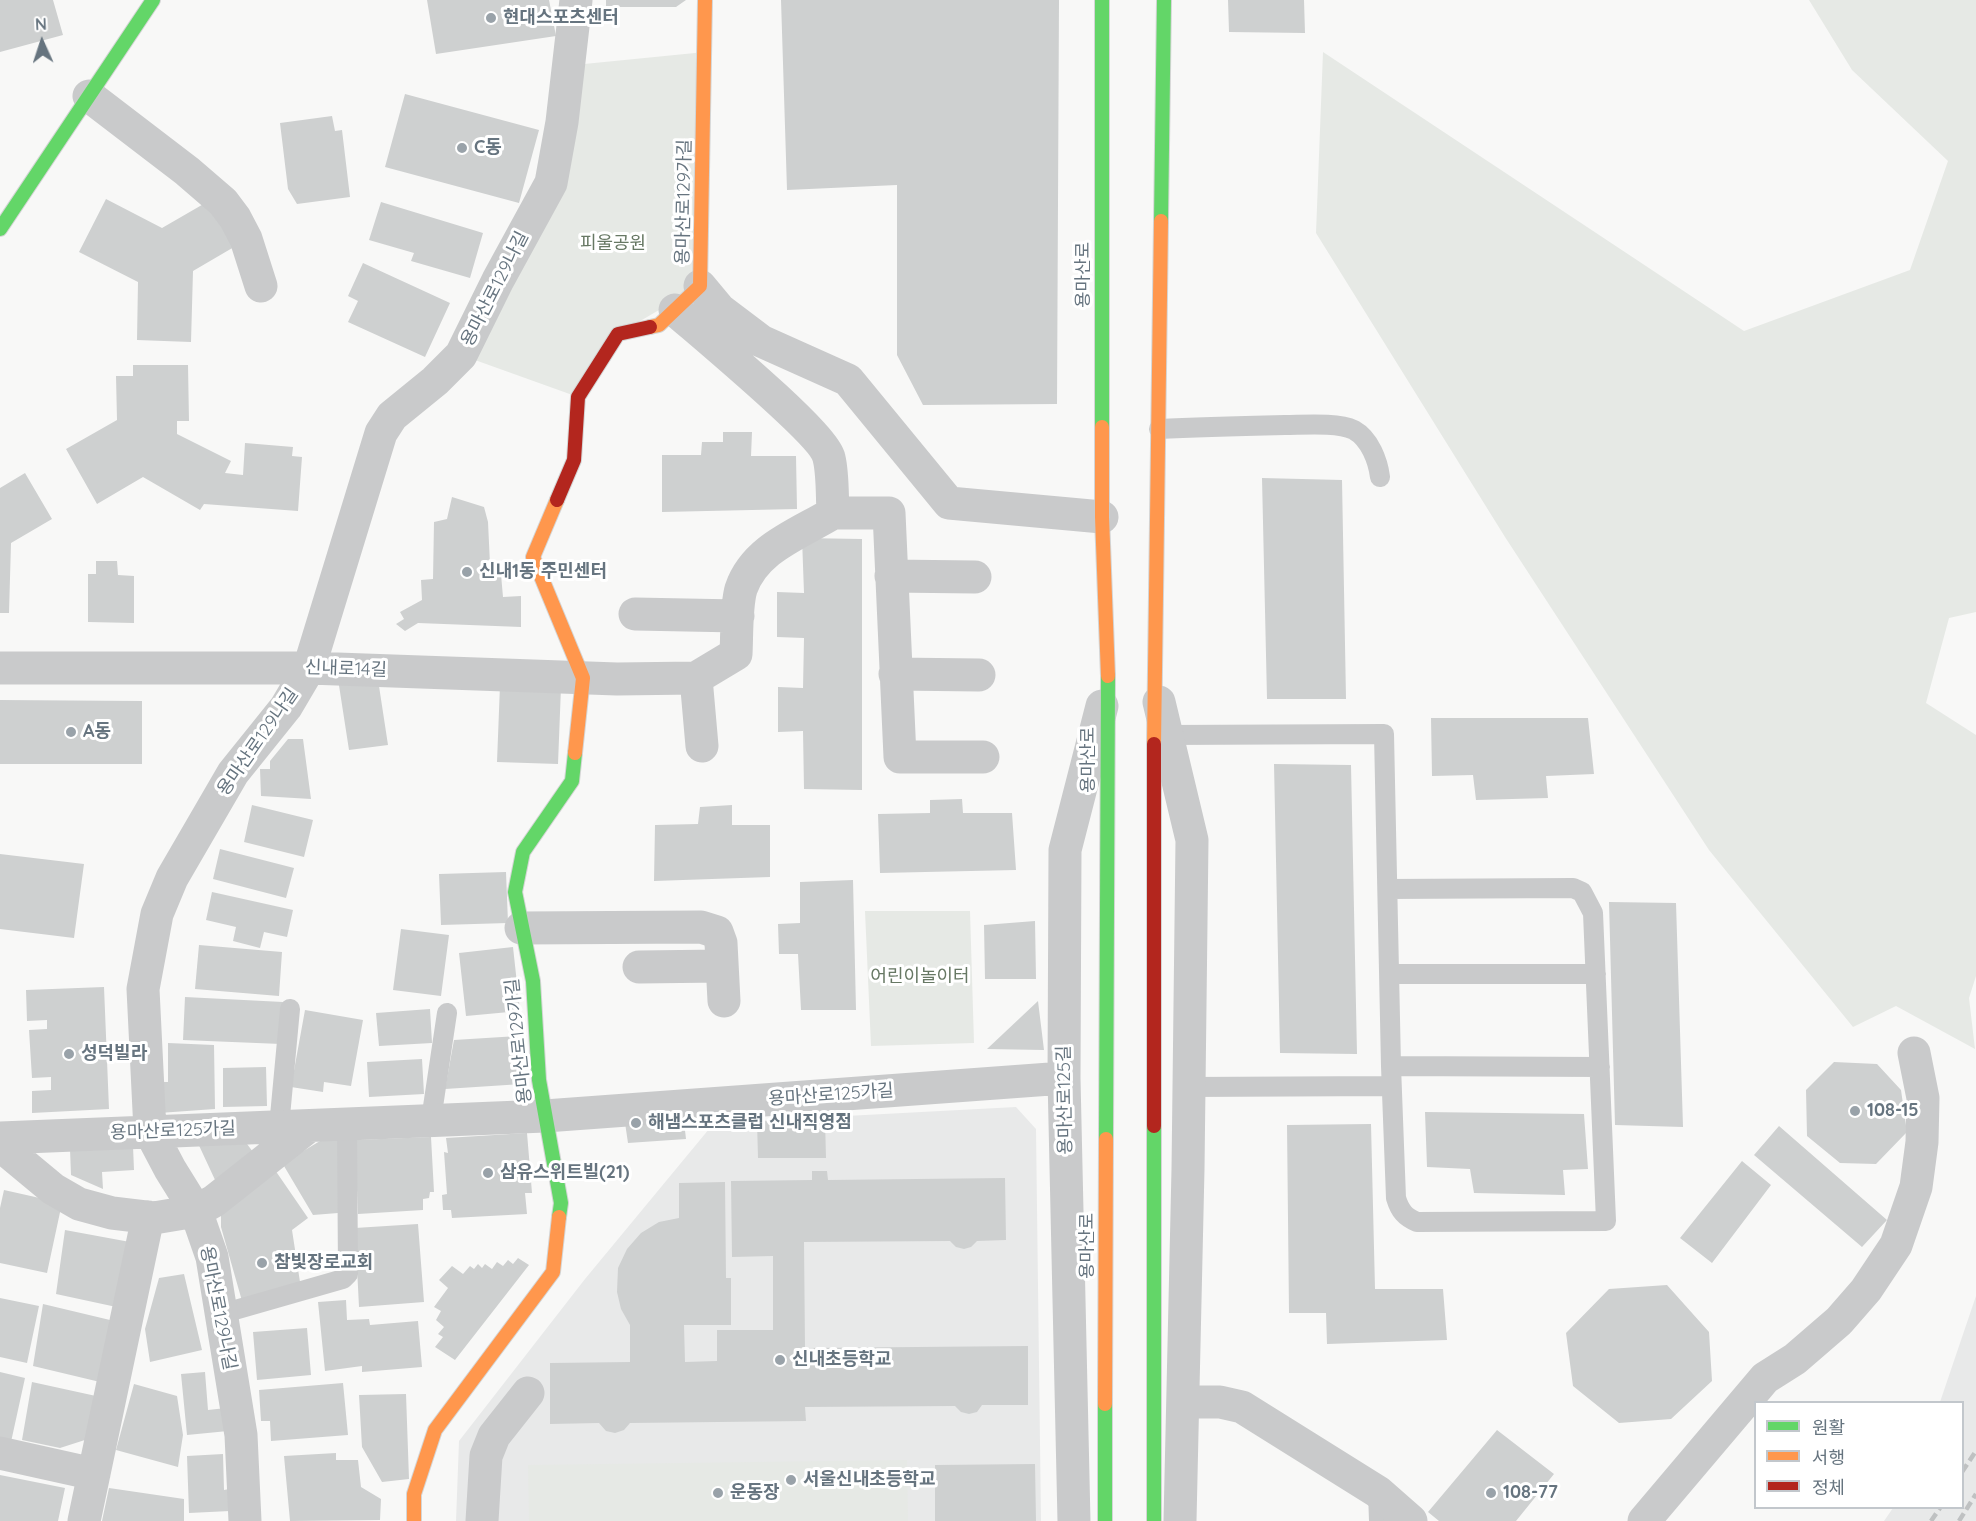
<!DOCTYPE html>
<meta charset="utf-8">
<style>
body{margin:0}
#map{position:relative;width:1976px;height:1521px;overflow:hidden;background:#f8f8f7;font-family:Quicksand,"Noto Sans KR",sans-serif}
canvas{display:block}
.legend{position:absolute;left:1754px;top:1401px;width:210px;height:108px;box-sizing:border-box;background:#fff;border:2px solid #c2c7cc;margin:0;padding:8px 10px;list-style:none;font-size:18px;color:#66747f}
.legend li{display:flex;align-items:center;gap:12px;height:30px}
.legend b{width:30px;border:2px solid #c2c7cc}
.north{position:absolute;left:12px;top:12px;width:60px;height:60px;-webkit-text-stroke:4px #fff;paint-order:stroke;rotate:357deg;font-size:16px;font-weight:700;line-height:24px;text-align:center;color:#66747f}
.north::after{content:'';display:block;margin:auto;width:21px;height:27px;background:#66747f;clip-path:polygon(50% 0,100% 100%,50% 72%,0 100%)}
</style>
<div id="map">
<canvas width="1976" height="1521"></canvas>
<ul class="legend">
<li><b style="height:8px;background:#63d668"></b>원활</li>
<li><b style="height:8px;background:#ff974d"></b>서행</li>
<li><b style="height:8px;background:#b3261e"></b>정체</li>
</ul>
<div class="north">N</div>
</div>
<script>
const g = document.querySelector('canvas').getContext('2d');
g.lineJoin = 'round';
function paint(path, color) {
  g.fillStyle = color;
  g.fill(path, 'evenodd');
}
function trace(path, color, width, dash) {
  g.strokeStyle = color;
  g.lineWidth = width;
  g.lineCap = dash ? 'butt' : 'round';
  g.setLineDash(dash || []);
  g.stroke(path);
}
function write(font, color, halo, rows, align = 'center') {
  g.font = font + ' Quicksand,"Noto Sans KR",sans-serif';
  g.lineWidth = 6;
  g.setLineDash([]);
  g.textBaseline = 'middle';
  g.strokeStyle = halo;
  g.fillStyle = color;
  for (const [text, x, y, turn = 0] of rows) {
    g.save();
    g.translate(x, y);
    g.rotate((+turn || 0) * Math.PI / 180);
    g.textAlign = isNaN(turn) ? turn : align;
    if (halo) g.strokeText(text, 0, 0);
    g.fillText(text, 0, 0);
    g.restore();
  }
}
paint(new Path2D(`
 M 1016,1107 L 1036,1129 L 1041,1521 L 456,1521 L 459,1441 L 585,1279 L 714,1123 Z
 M 1976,1296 L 1976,1521 L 1884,1521 L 1893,1508 L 1962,1508 L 1962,1402 L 1940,1402 Z`), '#e8e9e9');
paint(new Path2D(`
 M 1809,0 L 1976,0 L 1976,612 L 1949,618 L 1926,703 L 1976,735 L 1976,976 L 1969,998 L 1975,1049 L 1896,1006 L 1853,1027 L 1709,850 L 1505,537 L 1316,233 L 1323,52 L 1744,331 L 1910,270 L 1948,161 L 1852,70 Z
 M 705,52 L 700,286 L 618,334 L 578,397 L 461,355 L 543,187 L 554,67 Z
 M 865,911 L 970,911 L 974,1043 L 871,1046 Z
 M 907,1460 L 908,1521 L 529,1521 L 528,1465 Z`), '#e6e9e5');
paint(new Path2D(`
 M 0,0 L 53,0 L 63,35 L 0,52 Z
 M 427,0 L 549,0 L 556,36 L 436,54 Z
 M 606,0 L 686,0 L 676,7 L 606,7 Z
 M 781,0 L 1059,0 L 1057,404 L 923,405 L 897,355 L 897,185 L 787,190 Z
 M 1228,0 L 1304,0 L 1305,33 L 1229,32 Z
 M 405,94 L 539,130 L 519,203 L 385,167 Z
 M 332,116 L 335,131 L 342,130 L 350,197 L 297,204 L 288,189 L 280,123 Z
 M 106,199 L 162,228 L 207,202 L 234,247 L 193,271 L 191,342 L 137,340 L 138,282 L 79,252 Z
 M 381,202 L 483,233 L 470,278 L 411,261 L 414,253 L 369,240 Z
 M 363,263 L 450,303 L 425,357 L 348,322 L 358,301 L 348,296 Z
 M 133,365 L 188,365 L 189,421 L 177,421 L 177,434 L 231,461 L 225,473 L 243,475 L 245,443 L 293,447 L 292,456 L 302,457 L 298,511 L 204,504 L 200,510 L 143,477 L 97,504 L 66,449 L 117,420 L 116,376 L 133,376 Z
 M 723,432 L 752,432 L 751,456 L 796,456 L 797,509 L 662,512 L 662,455 L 701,455 L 702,442 L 723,442 Z
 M 25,473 L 52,519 L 11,543 L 9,613 L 0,613 L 0,488 Z
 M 1262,478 L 1342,480 L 1346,699 L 1267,699 Z
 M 452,497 L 484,507 L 488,522 L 490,564 L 500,563 L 503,597 L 521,596 L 521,627 L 418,623 L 405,631 L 396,624 L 404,619 L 400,612 L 422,600 L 421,580 L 433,579 L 434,522 L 447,519 Z
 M 802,538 L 862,539 L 862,790 L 804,789 L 803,731 L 778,732 L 778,687 L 803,688 L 804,638 L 777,637 L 777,592 L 804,593 Z
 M 96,561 L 117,561 L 118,575 L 134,576 L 134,623 L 88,622 L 88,574 L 96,574 Z
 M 377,673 L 388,745 L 349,750 L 338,679 Z
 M 500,685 L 561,687 L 558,764 L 497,762 Z
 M 0,700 L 142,701 L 142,764 L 0,764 Z
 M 1431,718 L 1588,718 L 1594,774 L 1546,776 L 1548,798 L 1476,800 L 1473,775 L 1432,776 Z
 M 288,739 L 303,739 L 311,799 L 261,796 L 260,769 L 270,769 L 270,761 Z
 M 1274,764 L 1351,765 L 1357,1054 L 1280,1053 Z
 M 962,799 L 963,813 L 1012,813 L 1016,870 L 880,873 L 878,814 L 930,813 L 930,800 Z
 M 252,805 L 313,820 L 304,857 L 244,842 Z
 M 732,805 L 732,825 L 770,825 L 770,877 L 654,881 L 655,825 L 698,824 L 700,807 Z
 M 220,849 L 294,868 L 286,898 L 213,879 Z
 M 0,854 L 84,864 L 74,938 L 0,929 Z
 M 506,872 L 508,923 L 441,925 L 439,874 Z
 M 853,880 L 856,1010 L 801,1010 L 798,954 L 779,954 L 778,924 L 800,923 L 800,882 Z
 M 212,892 L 293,910 L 287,937 L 264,932 L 260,948 L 233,941 L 236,927 L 206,920 Z
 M 1609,902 L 1676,903 L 1683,1127 L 1615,1125 Z
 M 1035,921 L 1036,979 L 985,979 L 984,925 Z
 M 401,929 L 449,935 L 441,996 L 393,990 Z
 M 199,945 L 282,952 L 279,996 L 195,989 Z
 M 513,947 L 520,1011 L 466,1016 L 459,953 Z
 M 104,987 L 109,1109 L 32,1113 L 32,1091 L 51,1090 L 51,1077 L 32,1078 L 29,1030 L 47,1029 L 47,1020 L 27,1021 L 26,990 Z
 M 185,997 L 283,1002 L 281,1044 L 183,1040 Z
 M 1038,1001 L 1044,1050 L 987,1049 Z
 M 430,1009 L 432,1043 L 379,1046 L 376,1013 Z
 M 305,1010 L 363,1020 L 351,1086 L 324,1082 L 323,1092 L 291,1087 Z
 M 518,1036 L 522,1084 L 445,1089 L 454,1040 Z
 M 168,1043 L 214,1045 L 215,1109 L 159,1113 L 157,1082 L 168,1082 Z
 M 422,1059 L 424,1094 L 369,1097 L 367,1062 Z
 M 1834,1062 L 1877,1064 L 1901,1090 L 1907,1132 L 1876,1164 L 1840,1163 L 1807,1136 L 1806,1090 Z
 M 266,1067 L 267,1106 L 223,1107 L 223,1068 Z
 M 1425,1112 L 1584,1114 L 1588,1169 L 1563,1170 L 1565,1195 L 1474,1193 L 1470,1169 L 1427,1167 Z
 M 683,1113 L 686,1139 L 628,1143 L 624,1116 Z
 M 825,1120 L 826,1158 L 758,1158 L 757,1121 Z
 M 1371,1124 L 1375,1289 L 1443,1289 L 1447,1340 L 1327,1344 L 1326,1313 L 1289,1313 L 1287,1125 Z
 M 1779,1126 L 1887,1220 L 1862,1247 L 1754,1155 Z
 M 527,1133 L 532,1193 L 525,1193 L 527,1214 L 452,1218 L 451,1210 L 443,1210 L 442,1195 L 447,1194 L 444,1152 L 448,1153 L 446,1138 Z
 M 241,1136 L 253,1152 L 216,1182 L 196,1139 Z
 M 431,1137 L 434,1192 L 430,1192 L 429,1198 L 423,1199 L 423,1210 L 358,1214 L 355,1140 Z
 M 325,1138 L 340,1138 L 338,1213 L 313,1215 L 284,1166 L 300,1153 Z
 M 133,1146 L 134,1170 L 102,1172 L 103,1189 L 71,1175 L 70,1149 Z
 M 1742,1161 L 1771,1185 L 1712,1263 L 1680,1238 Z
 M 275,1170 L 308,1218 L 292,1230 L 300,1282 L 242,1301 L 221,1227 L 221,1212 Z
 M 812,1171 L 827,1171 L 828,1180 L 1005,1178 L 1006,1240 L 977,1241 L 971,1247 L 964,1249 L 956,1247 L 950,1241 L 804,1242 L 805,1348 L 1028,1346 L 1028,1405 L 982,1405 L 977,1412 L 969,1414 L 961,1412 L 955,1406 L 805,1407 L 806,1421 L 630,1423 L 624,1430 L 615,1433 L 606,1431 L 599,1423 L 550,1424 L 550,1363 L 630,1362 L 630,1325 L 621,1309 L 617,1292 L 618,1268 L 627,1249 L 641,1233 L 659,1222 L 679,1218 L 679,1183 L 725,1182 L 726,1278 L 731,1278 L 731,1325 L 684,1325 L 685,1362 L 717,1361 L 717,1330 L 773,1330 L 773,1256 L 732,1257 L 731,1181 L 812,1180 Z
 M 4,1190 L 62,1203 L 47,1273 L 0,1263 L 0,1208 Z
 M 418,1224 L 424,1302 L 359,1307 L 355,1228 Z
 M 65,1230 L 130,1242 L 121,1308 L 56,1294 Z
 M 518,1258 L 529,1265 L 455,1360 L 435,1347 L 443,1337 L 438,1334 L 444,1327 L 436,1320 L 441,1311 L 434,1307 L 448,1288 L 439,1280 L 452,1266 L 463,1274 L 470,1266 L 474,1269 L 478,1264 L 482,1268 L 485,1264 L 492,1269 L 497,1262 L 503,1266 L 508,1260 L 513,1264 Z
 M 184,1274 L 202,1350 L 150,1362 L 145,1329 L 159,1278 Z
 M 1667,1285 L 1709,1332 L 1712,1381 L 1671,1419 L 1619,1423 L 1573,1386 L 1566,1333 L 1609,1289 Z
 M 0,1298 L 39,1306 L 27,1363 L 0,1357 Z
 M 346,1300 L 347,1320 L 369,1319 L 370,1325 L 418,1321 L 422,1367 L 362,1372 L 362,1366 L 325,1371 L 318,1302 Z
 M 43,1304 L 110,1320 L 100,1382 L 33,1366 Z
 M 307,1328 L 311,1375 L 257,1380 L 253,1332 Z
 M 0,1372 L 25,1378 L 11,1442 L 0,1440 Z
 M 205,1372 L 208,1410 L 226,1408 L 228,1431 L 187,1435 L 181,1374 Z
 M 32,1382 L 96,1396 L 88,1439 L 60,1448 L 22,1440 Z
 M 343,1383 L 348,1435 L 271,1441 L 270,1421 L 261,1421 L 259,1390 Z
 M 134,1384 L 177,1396 L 183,1435 L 178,1467 L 116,1450 Z
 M 406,1394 L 409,1479 L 382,1482 L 362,1447 L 359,1395 Z
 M 1497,1430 L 1554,1474 L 1516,1521 L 1439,1521 L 1428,1512 Z
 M 336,1453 L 336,1460 L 358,1460 L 361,1487 L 381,1499 L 380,1520 L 290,1521 L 284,1456 Z
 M 223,1454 L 224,1490 L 229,1489 L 230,1511 L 189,1513 L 187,1456 Z
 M 1035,1464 L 1036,1521 L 935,1521 L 935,1465 Z
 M 0,1475 L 65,1488 L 58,1521 L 0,1521 Z
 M 109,1488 L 184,1499 L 184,1521 L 102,1521 Z`), '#ced0d0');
const fast = new Path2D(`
 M 1102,0 L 1102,427
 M 1161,221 L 1164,0
 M 0,229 L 153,0
 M 1154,1126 L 1154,1521
 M 1106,1139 L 1108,676
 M 559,1217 L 561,1203 L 539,1080 L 533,981 L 515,892 L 523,852 L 572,781 L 575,753
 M 1105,1521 L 1105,1404`);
const slow = new Path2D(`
 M 650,327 L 659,325 L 700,286 L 705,0
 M 1102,427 L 1102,517 L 1108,676
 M 557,500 L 533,557 L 583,678 L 575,753
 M 1154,744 L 1161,221
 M 1105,1404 L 1106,1139
 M 414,1521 L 414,1494 L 435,1430 L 553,1272 L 559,1217`);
const jam = new Path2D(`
 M 557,500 L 574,460 L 578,397 L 618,334 L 650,327
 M 1154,744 L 1154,1126`);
trace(fast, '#d4d5d5', 16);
trace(slow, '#d4d5d5', 16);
trace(jam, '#d4d5d5', 16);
trace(new Path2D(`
 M 1159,429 C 1201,427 1243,426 1285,425 C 1303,425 1337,422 1354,430 C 1370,439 1378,461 1380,477
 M 1168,735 L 1384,734 L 1391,1066 L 1396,1198 C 1400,1211 1405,1217 1417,1222 L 1606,1221 L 1593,913 L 1582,892 L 1573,888 L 1388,889
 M 1389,974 L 1596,974
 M 1391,1066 L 1600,1067
 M 1189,1087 L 1391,1086
 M 431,1120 L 447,1013
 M 279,1127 L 290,1009
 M 221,1314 L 343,1279 L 348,1274 L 347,1124
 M 1378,1492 L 1379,1521`), '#c9cacb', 20);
trace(new Path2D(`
 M 89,96 L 187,171 L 223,202 L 235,218 L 246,239 L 261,286
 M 700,286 L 720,310 L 761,341 L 848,380 L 949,503 L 1102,517
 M 833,513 L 889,513 L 900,757 L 983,757
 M 891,576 L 975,577
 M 635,614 L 738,616
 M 0,668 L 309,668 L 617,679 L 696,678 L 736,654 C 737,636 736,606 741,589 C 755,548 799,534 833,513 C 832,496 833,474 829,458 C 824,434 700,332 675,310
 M 895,674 L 979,675
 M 696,678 L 702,746
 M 1159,702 L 1192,840 L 1188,1169 L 1180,1521
 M 521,928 L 701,927 L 717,932 L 721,943 L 724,1001
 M 639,967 L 722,966
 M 0,1138 L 545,1116 L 1064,1078
 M 0,1145 L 53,1189 L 79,1204 L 112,1213 L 154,1218 L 196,1211 L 214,1201 L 309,1126
 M 1183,1402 L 1220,1402 L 1242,1407 L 1378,1492 L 1411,1521
 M 0,1453 L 94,1474
 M 84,1521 L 148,1217
 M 245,1521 L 241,1435 L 212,1257 L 196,1211 L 170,1169 L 150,1131 L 143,989 L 157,914 L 172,878 L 233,773 L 286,707 L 309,668 L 381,433 L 392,416 L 435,381 L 461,355 L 498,280 L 551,183 L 562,122 L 576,0
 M 482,1521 L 486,1456 L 494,1436 L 528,1393
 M 1074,1521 L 1064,1078 L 1065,850 L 1102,706
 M 1644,1521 L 1765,1378 L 1795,1359 L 1839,1321 L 1866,1290 L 1896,1245 L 1916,1187 L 1922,1142 L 1923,1098 L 1914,1053`), '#c9cacb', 33);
trace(fast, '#63d668', 14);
trace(slow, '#ff974d', 14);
trace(jam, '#b3261e', 14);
trace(new Path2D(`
 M 1962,1472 L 1976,1451
 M 1931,1521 L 1940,1508
 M 1959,1521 L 1976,1494`), '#bfc1c2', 4.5, [9, 4.5]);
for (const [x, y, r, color] of [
 [491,18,6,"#99a2a9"],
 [462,148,6,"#99a2a9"],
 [467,572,6,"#99a2a9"],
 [71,732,6,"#99a2a9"],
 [69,1054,6,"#99a2a9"],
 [1855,1111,6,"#99a2a9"],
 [636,1123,6,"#99a2a9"],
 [488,1173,6,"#99a2a9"],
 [262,1263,6,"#99a2a9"],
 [780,1360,6,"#99a2a9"],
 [791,1480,6,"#99a2a9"],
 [718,1493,6,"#99a2a9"],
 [1491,1493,6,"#99a2a9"]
]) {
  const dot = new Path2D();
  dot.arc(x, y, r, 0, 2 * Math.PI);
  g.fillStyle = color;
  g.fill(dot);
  trace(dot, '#fff', 2);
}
write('bold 18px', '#66747f', '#fff', [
 ["현대스포츠센터",503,18],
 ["C동",474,148],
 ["신내1동 주민센터",479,572],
 ["A동",83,732],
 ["성덕빌라",81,1054],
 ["108-15",1867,1111],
 ["해냄스포츠클럽 신내직영점",648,1123],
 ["삼유스위트빌(21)",500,1173],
 ["참빛장로교회",274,1263],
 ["신내초등학교",792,1360],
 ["서울신내초등학교",803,1480],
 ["운동장",730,1493],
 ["108-77",1503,1493]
], 'left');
write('18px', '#66747f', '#fff', [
 ["용마산로129가길",684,202,-89],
 ["용마산로",1084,275,-90],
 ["용마산로129나길",495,289,-63],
 ["신내로14길",346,669,2],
 ["용마산로129나길",258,742,-55],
 ["용마산로",1089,760,-90],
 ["용마산로129가길",519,1041,-96],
 ["용마산로125가길",831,1095,-4],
 ["용마산로125길",1065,1100,-91],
 ["용마산로125가길",173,1131,-2],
 ["용마산로",1088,1246,-90],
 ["용마산로129나길",218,1308,79]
]);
write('18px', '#677864', '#fff', [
 ["피울공원",613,244],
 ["어린이놀이터",920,977]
]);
</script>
